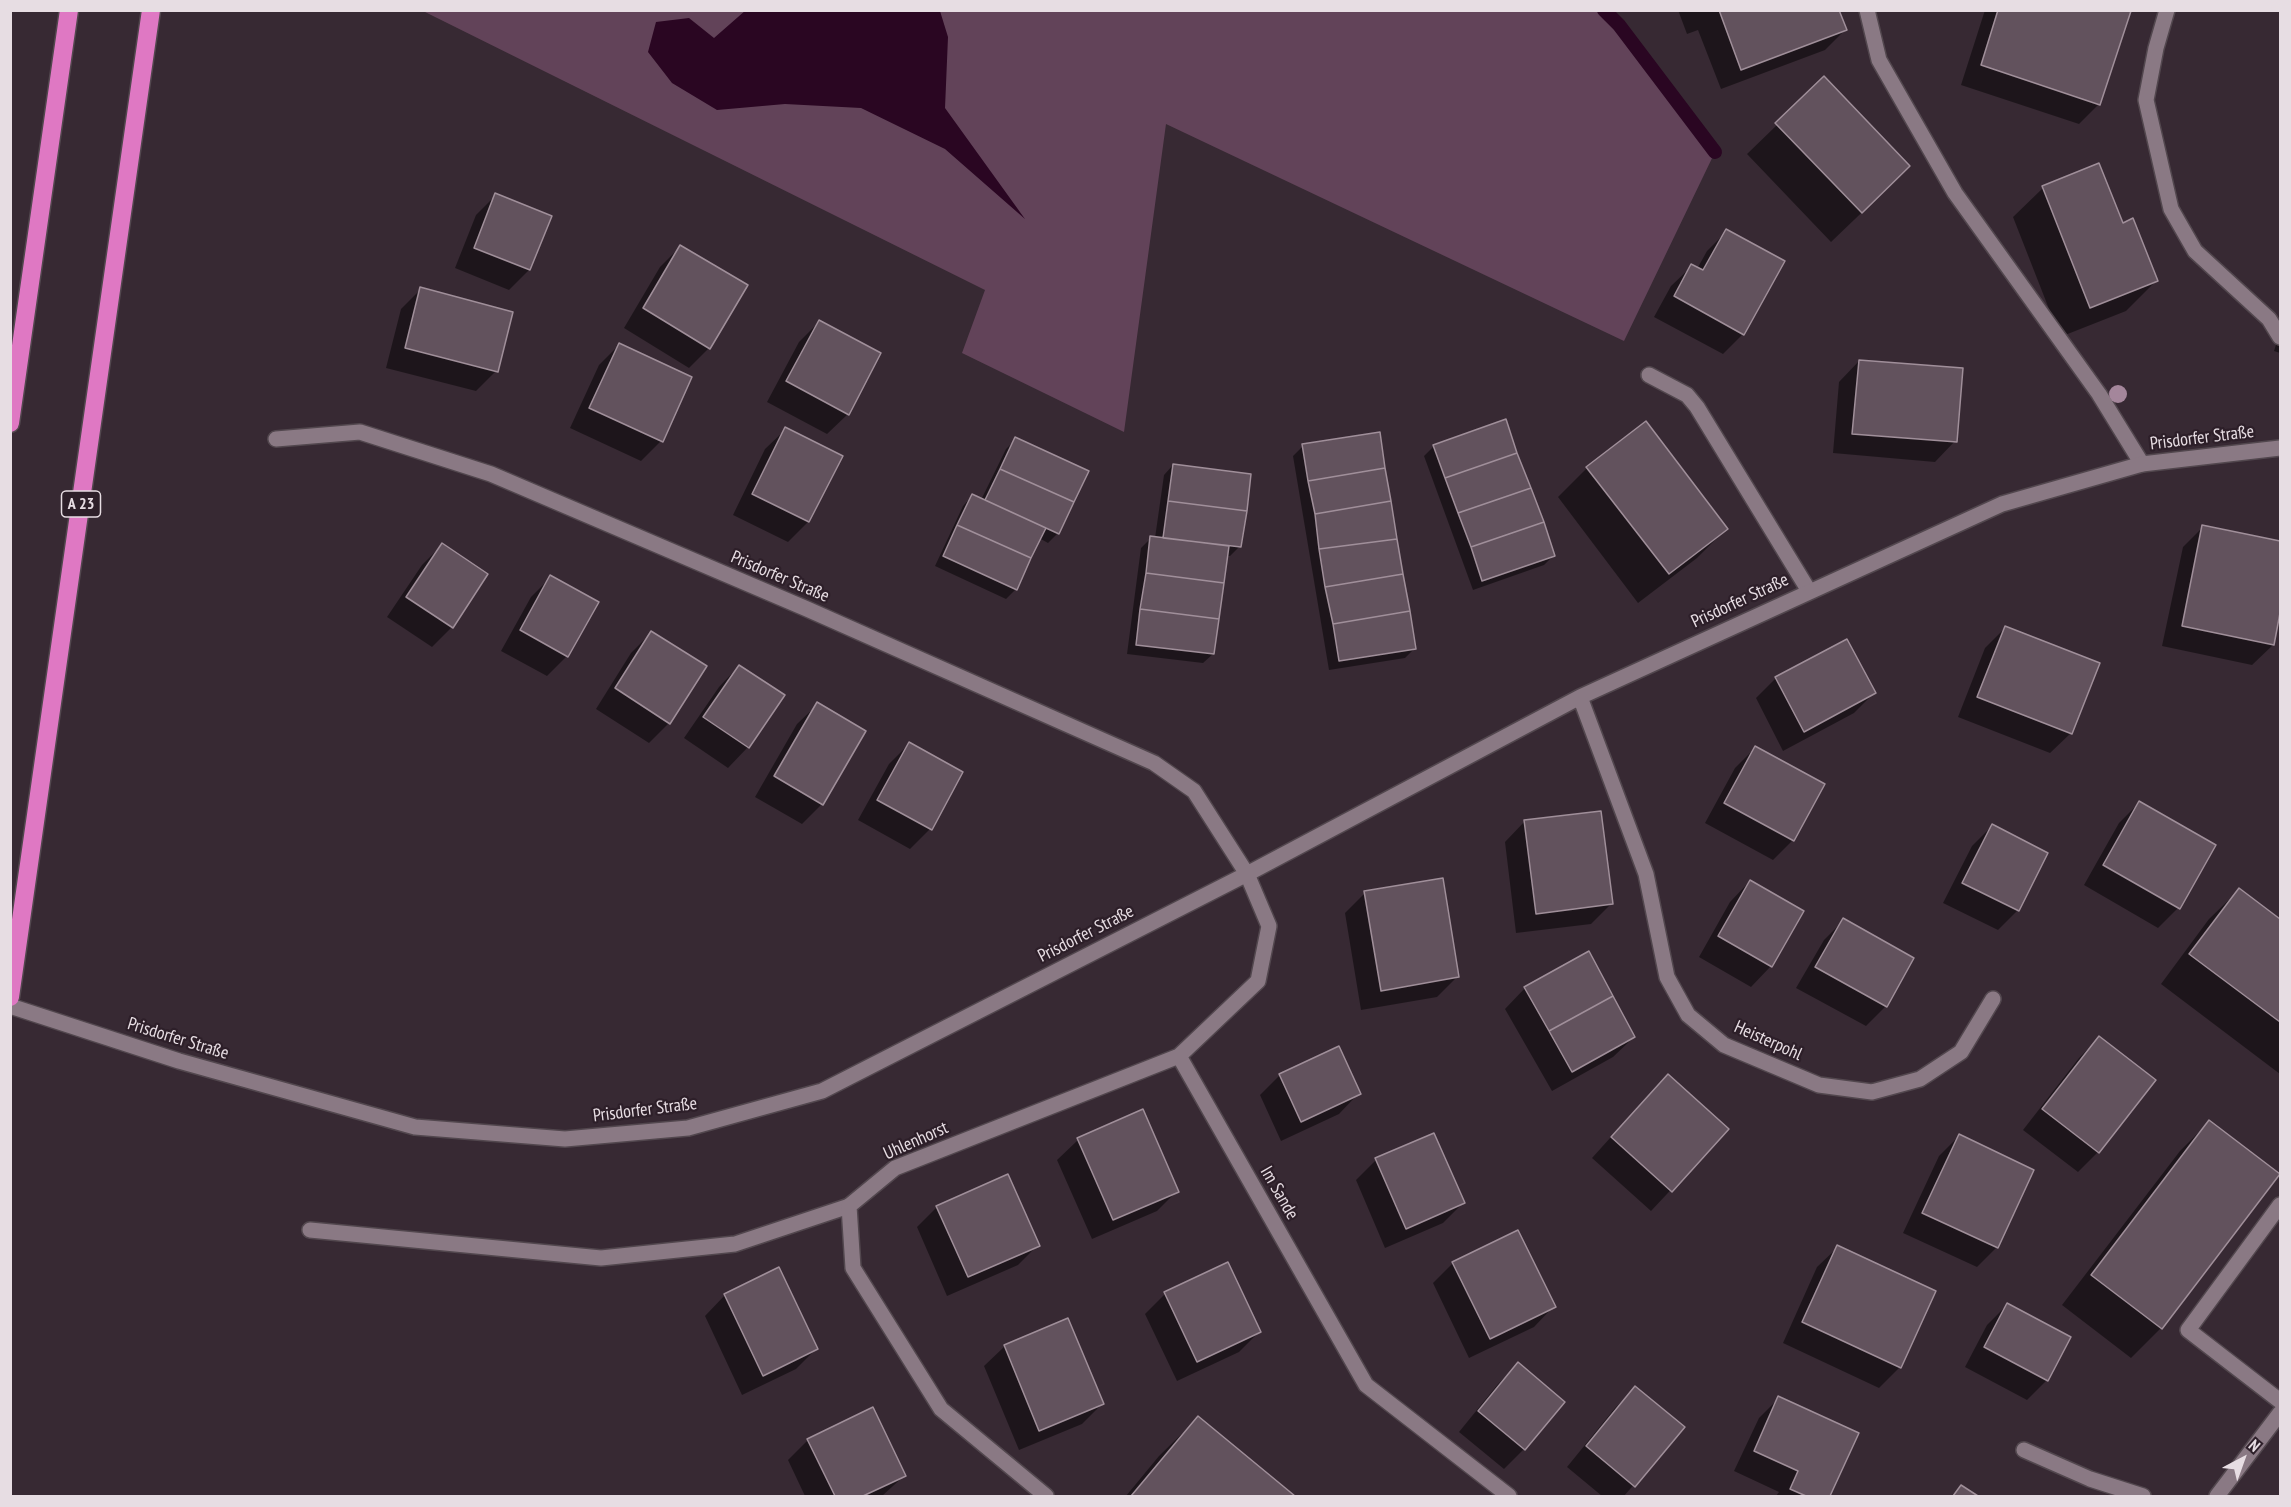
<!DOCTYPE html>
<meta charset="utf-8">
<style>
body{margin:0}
#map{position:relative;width:2291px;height:1507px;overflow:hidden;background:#372933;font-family:"PT Sans Narrow",sans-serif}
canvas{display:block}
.frame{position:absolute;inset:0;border:12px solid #e7dde3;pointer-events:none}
.north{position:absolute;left:2213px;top:1429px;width:60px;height:60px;-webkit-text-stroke:4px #2d1f29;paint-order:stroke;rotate:41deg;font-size:16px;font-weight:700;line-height:24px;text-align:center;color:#e7dde3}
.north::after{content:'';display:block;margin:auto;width:21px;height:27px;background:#e7dde3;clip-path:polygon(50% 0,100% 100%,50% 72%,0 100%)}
</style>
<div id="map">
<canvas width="2291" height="1507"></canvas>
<div class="frame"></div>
<div class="north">N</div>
</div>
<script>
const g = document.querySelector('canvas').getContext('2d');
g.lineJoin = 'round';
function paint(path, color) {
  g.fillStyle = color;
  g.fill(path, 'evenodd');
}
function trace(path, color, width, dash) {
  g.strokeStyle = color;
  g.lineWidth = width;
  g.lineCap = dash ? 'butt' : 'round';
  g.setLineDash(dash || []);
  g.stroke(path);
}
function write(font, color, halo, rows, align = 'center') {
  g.font = font + ' "PT Sans Narrow",sans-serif';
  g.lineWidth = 4.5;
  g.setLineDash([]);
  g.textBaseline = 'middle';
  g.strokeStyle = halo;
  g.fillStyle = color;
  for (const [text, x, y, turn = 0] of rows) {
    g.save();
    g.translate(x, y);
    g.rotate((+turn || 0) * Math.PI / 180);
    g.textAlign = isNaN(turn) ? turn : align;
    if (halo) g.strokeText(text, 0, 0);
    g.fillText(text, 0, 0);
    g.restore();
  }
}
paint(new Path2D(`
 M 423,11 L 1604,11 L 1619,25 L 1715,152 L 1624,341 L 1166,124 L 1124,432 L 962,353 L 985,290 Z`), '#624359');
paint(new Path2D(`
 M 746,10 L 940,11 L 948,37 L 945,108 L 1025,219 L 945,149 L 861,108 L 785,104 L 717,110 L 672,83 L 648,52 L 656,22 L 689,18 L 714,38 Z`), '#2a0622');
paint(new Path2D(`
 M 1678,10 L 1838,10 L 1845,30 L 1825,50 L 1721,89 L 1698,30 L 1687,34 Z
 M 1985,10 L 2129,12 L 2099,104 L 2079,124 L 1961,85 Z
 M 1777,125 L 1879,196 L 1831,242 L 1747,154 Z
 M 2043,188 L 2122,225 L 2156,281 L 2126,311 L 2060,337 L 2013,217 Z
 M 496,195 L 529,270 L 509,290 L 455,268 L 476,215 Z
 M 1727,231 L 1743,334 L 1723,354 L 1654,317 L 1671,286 L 1692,266 L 1697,269 L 1707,251 Z
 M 680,247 L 709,348 L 689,368 L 624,328 L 660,267 Z
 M 421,289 L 496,371 L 476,391 L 386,368 L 401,309 Z
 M 819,322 L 848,414 L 827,434 L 767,402 L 799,342 Z
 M 2280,332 L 2280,353 L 2274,351 Z
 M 619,345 L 661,441 L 641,461 L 570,428 L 599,365 Z
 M 1859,361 L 1955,441 L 1935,462 L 1833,453 L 1839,382 Z
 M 786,429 L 841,457 L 808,522 L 788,542 L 733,515 L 765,449 Z
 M 1016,439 L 1058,533 L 1048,543 L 1039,538 L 1016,589 L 1006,599 L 935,566 L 963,506 L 972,496 L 981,500 L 1006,449 Z
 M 1303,446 L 1415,648 L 1405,658 L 1329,670 L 1293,456 Z
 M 1434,446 L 1554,555 L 1544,565 L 1473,590 L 1424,456 Z
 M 1173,465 L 1240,546 L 1230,556 L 1226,556 L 1213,654 L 1203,663 L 1127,654 L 1141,548 L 1151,538 L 1155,538 L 1164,475 Z
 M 1587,468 L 1726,529 L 1697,558 L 1638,603 L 1558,497 Z
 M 2203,527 L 2280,543 L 2280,606 L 2273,645 L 2252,665 L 2162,646 L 2183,547 Z
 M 442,545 L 452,627 L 432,647 L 387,617 L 422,565 Z
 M 551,577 L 567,656 L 547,676 L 501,651 L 531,597 Z
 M 2006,627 L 2071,733 L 2050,753 L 1958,717 L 1985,648 Z
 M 651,633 L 669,723 L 649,743 L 596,709 L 631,653 Z
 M 739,666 L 783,695 L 748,747 L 728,768 L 684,738 L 719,687 Z
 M 1776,678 L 1874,693 L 1854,713 L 1783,751 L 1756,698 Z
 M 818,704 L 822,804 L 802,824 L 755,797 L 797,724 Z
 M 909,744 L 930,829 L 910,849 L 858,820 L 889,764 Z
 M 1755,748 L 1793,840 L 1773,860 L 1705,823 L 1735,768 Z
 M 2139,803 L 2178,908 L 2158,928 L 2084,885 L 2119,823 Z
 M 1525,821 L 1611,904 L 1591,924 L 1516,933 L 1505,842 Z
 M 1992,826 L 2018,910 L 1998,930 L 1943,903 L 1972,846 Z
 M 1750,881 L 1802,911 L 1771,966 L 1751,987 L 1699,957 L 1730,902 Z
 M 2239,890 L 2280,921 L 2280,1074 L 2161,984 L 2209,919 Z
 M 1365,893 L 1457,977 L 1437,997 L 1361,1010 L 1345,913 Z
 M 1844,920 L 1886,1006 L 1866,1026 L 1796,988 L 1824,940 Z
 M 1525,988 L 1634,1037 L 1613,1057 L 1552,1091 L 1505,1009 Z
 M 2099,1038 L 2154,1080 L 2098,1152 L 2078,1172 L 2023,1130 L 2079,1058 Z
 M 1280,1075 L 1359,1093 L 1339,1114 L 1281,1141 L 1260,1095 Z
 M 1648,1096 L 1727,1130 L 1651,1211 L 1592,1158 Z
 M 1142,1111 L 1177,1191 L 1157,1211 L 1092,1239 L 1057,1160 L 1078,1140 Z
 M 2209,1122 L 2278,1174 L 2161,1328 L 2131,1358 L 2062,1305 L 2180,1151 Z
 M 1959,1136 L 1997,1247 L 1977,1267 L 1903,1233 L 1939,1156 Z
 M 1376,1160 L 1463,1203 L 1443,1223 L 1385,1248 L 1356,1180 Z
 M 937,1207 L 1038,1245 L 1018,1265 L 947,1296 L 917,1227 Z
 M 1838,1247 L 1934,1292 L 1900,1367 L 1879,1388 L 1783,1343 L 1817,1267 Z
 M 1453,1263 L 1554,1306 L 1534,1327 L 1469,1358 L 1433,1283 Z
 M 1165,1294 L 1259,1332 L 1239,1352 L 1177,1381 L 1145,1314 Z
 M 725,1295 L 816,1349 L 796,1369 L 742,1395 L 705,1316 Z
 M 2007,1305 L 2047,1380 L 2027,1400 L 1965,1367 L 1987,1325 Z
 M 1005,1346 L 1102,1404 L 1082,1424 L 1019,1450 L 984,1366 Z
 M 1518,1364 L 1524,1449 L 1504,1469 L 1459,1432 L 1498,1384 Z
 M 1635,1388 L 1683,1428 L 1624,1496 L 1602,1496 L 1567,1467 L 1615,1408 Z
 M 1779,1398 L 1857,1434 L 1829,1496 L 1776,1496 L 1779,1492 L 1734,1471 L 1759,1418 Z
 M 1198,1418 L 1292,1496 L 1126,1496 L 1159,1456 Z
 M 808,1440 L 905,1475 L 882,1496 L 805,1496 L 788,1460 Z`), '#0007');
trace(new Path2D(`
 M 1604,10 L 1619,25 L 1715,152`), '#2a0622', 14);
const building = new Path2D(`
 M 1719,10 L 1839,10 L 1847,30 L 1741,70 Z
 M 1998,10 L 2131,11 L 2100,105 L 1981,65 Z
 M 1824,76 L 1910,166 L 1862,213 L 1775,123 Z
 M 2099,163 L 2123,223 L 2133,218 L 2158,281 L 2090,308 L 2042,186 Z
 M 495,193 L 552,216 L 530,270 L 474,248 Z
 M 1726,229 L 1785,261 L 1744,335 L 1674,296 L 1691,264 L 1703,270 Z
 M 680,245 L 748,285 L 710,349 L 643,308 Z
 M 420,287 L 513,312 L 498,372 L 405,348 Z
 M 819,320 L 881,353 L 849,415 L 786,381 Z
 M 619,343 L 692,377 L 663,442 L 589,408 Z
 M 1859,360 L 1963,368 L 1957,442 L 1852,434 Z
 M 1506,419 L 1517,453 L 1445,478 L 1433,445 Z
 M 1646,421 L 1728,529 L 1669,574 L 1586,467 Z
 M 785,427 L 843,456 L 809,522 L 752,494 Z
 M 1380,432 L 1385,468 L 1308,481 L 1302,444 Z
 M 1015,437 L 1089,471 L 1074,502 L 1000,469 Z
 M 1517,453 L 1531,488 L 1458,513 L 1445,478 Z
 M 1173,464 L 1251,474 L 1247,511 L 1168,501 Z
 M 1385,468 L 1391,501 L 1315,514 L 1308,481 Z
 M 1000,469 L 1074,502 L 1059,534 L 985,500 Z
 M 1531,488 L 1544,522 L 1471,547 L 1458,513 Z
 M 972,494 L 1046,528 L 1031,558 L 957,525 Z
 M 1168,501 L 1247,511 L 1241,547 L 1163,538 Z
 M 1391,501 L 1397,539 L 1319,549 L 1315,514 Z
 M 1544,522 L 1555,556 L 1482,581 L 1471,547 Z
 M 957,525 L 1031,558 L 1017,590 L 943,556 Z
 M 2202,525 L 2280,541 L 2280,613 L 2274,645 L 2182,626 Z
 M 1150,536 L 1229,546 L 1224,583 L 1146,573 Z
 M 1397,539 L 1403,574 L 1325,587 L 1319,549 Z
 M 442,543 L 488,574 L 453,628 L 406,597 Z
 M 1146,573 L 1224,583 L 1219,619 L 1140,609 Z
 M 1403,574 L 1410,611 L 1333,624 L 1325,587 Z
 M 550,575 L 599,602 L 568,657 L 520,630 Z
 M 1140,609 L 1219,619 L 1214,654 L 1136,645 Z
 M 1410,611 L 1416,649 L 1339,661 L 1333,624 Z
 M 2005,626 L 2100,663 L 2072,734 L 1977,697 Z
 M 651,631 L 707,666 L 670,724 L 615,688 Z
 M 1847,639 L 1876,693 L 1804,732 L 1775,677 Z
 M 739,665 L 785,695 L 749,748 L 703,717 Z
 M 817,702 L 866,731 L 823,805 L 774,776 Z
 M 909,742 L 963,772 L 932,830 L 877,800 Z
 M 1755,746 L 1825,784 L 1794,841 L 1724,803 Z
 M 2139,801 L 2216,845 L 2180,909 L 2103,865 Z
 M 1601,811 L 1613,904 L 1536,914 L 1524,820 Z
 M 1992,824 L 2048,853 L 2019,911 L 1962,883 Z
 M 1443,878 L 1459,977 L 1381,991 L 1364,891 Z
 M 1750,880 L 1804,911 L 1772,967 L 1718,936 Z
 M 2239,888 L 2280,919 L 2280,1022 L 2189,954 Z
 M 1843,918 L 1914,958 L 1887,1007 L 1815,967 Z
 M 1589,951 L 1613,996 L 1549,1031 L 1524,987 Z
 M 1613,996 L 1635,1037 L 1572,1072 L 1549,1031 Z
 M 2099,1036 L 2156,1080 L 2099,1153 L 2042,1109 Z
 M 1339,1046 L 1361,1094 L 1301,1122 L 1279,1074 Z
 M 1668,1074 L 1729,1129 L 1672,1192 L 1611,1137 Z
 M 1143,1109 L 1179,1192 L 1113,1220 L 1077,1138 Z
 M 2209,1120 L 2280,1174 L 2162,1329 L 2091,1275 Z
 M 1434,1133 L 1465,1203 L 1406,1229 L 1375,1158 Z
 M 1959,1134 L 2034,1170 L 1998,1248 L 1922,1213 Z
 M 1008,1174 L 1040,1246 L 968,1277 L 936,1206 Z
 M 1518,1230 L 1556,1307 L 1490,1339 L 1452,1262 Z
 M 1837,1245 L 1936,1291 L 1901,1368 L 1802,1322 Z
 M 1228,1262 L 1261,1332 L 1197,1362 L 1164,1292 Z
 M 779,1267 L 818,1349 L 763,1376 L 724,1294 Z
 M 2007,1303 L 2071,1337 L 2048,1381 L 1984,1347 Z
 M 1068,1318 L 1104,1404 L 1039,1431 L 1004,1345 Z
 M 1518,1362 L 1565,1402 L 1525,1450 L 1478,1411 Z
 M 1635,1386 L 1685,1427 L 1635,1487 L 1586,1446 Z
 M 1778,1396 L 1859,1433 L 1830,1496 L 1806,1496 L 1790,1489 L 1798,1471 L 1754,1451 Z
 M 873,1407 L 906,1476 L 863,1496 L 835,1496 L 807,1439 Z
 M 1198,1416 L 1295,1496 L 1131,1496 Z
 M 1961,1485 L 1978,1496 L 1953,1496 Z`);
paint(building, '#62525d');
trace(building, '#a08f9a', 1.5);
const lane = new Path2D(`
 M 1867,10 L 1879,60 L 1955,193 L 2099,394 L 2142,464
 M 2167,10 L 2156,48 L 2146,100 L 2171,209 L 2195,251 L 2269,319 L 2280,337
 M 1649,375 L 1687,395 L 1697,407 L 1809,591
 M 2280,1205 L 2188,1330 L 2280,1401
 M 310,1230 L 601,1258 L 735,1244 L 849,1206
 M 2024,1450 L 2090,1479 L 2143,1496`);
const street = new Path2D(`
 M 276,439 L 360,432 L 491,474 L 807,609 L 1154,763 L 1194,791 L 1247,874 L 1269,926 L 1258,981 L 1179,1056 L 1366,1385 L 1509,1496
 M 1580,697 L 1646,874 L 1667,977 L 1688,1015 L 1724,1045 L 1819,1085 L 1872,1092 L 1920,1079 L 1961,1052 L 1993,999
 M 10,1006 L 179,1061 L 415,1127 L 565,1139 L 688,1128 L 822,1091 L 1247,874 L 1580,697 L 2002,504 L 2142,464 L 2280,448
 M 1046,1496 L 941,1409 L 853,1268 L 849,1206 L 895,1168 L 1179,1056`);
const secondary = new Path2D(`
 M 2217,1496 L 2280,1413`);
const highway = new Path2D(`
 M 10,423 L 69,10
 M 10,997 L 151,10`);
trace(lane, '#52474e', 18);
trace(street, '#52474e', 18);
trace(secondary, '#52474e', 18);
trace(highway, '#52474e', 21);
trace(lane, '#8a7984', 15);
trace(street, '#8a7984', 15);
trace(secondary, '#8a7984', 15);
trace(highway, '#df78c3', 18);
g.fillStyle = '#a4869b';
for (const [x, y] of [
 [2118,394]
]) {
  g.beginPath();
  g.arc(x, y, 9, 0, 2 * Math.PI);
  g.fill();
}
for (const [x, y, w] of [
 [81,504,39]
]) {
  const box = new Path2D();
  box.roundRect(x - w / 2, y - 13, w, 26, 4.5);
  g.fillStyle = '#2d1f29';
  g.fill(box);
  trace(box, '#e7dde3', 1.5);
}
write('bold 16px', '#e7dde3', null, [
 ["A 23",81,504]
]);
write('18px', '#e7dde3', '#2d1f29', [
 ["Prisdorfer Straße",2202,438,-7],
 ["Prisdorfer Straße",780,577,23],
 ["Prisdorfer Straße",1740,601,-25],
 ["Prisdorfer Straße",1086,934,-27],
 ["Prisdorfer Straße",178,1039,17],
 ["Heisterpohl",1768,1041,24],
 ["Prisdorfer Straße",645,1110,-7],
 ["Uhlenhorst",916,1141,-24],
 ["Im Sande",1279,1193,60]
]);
</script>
